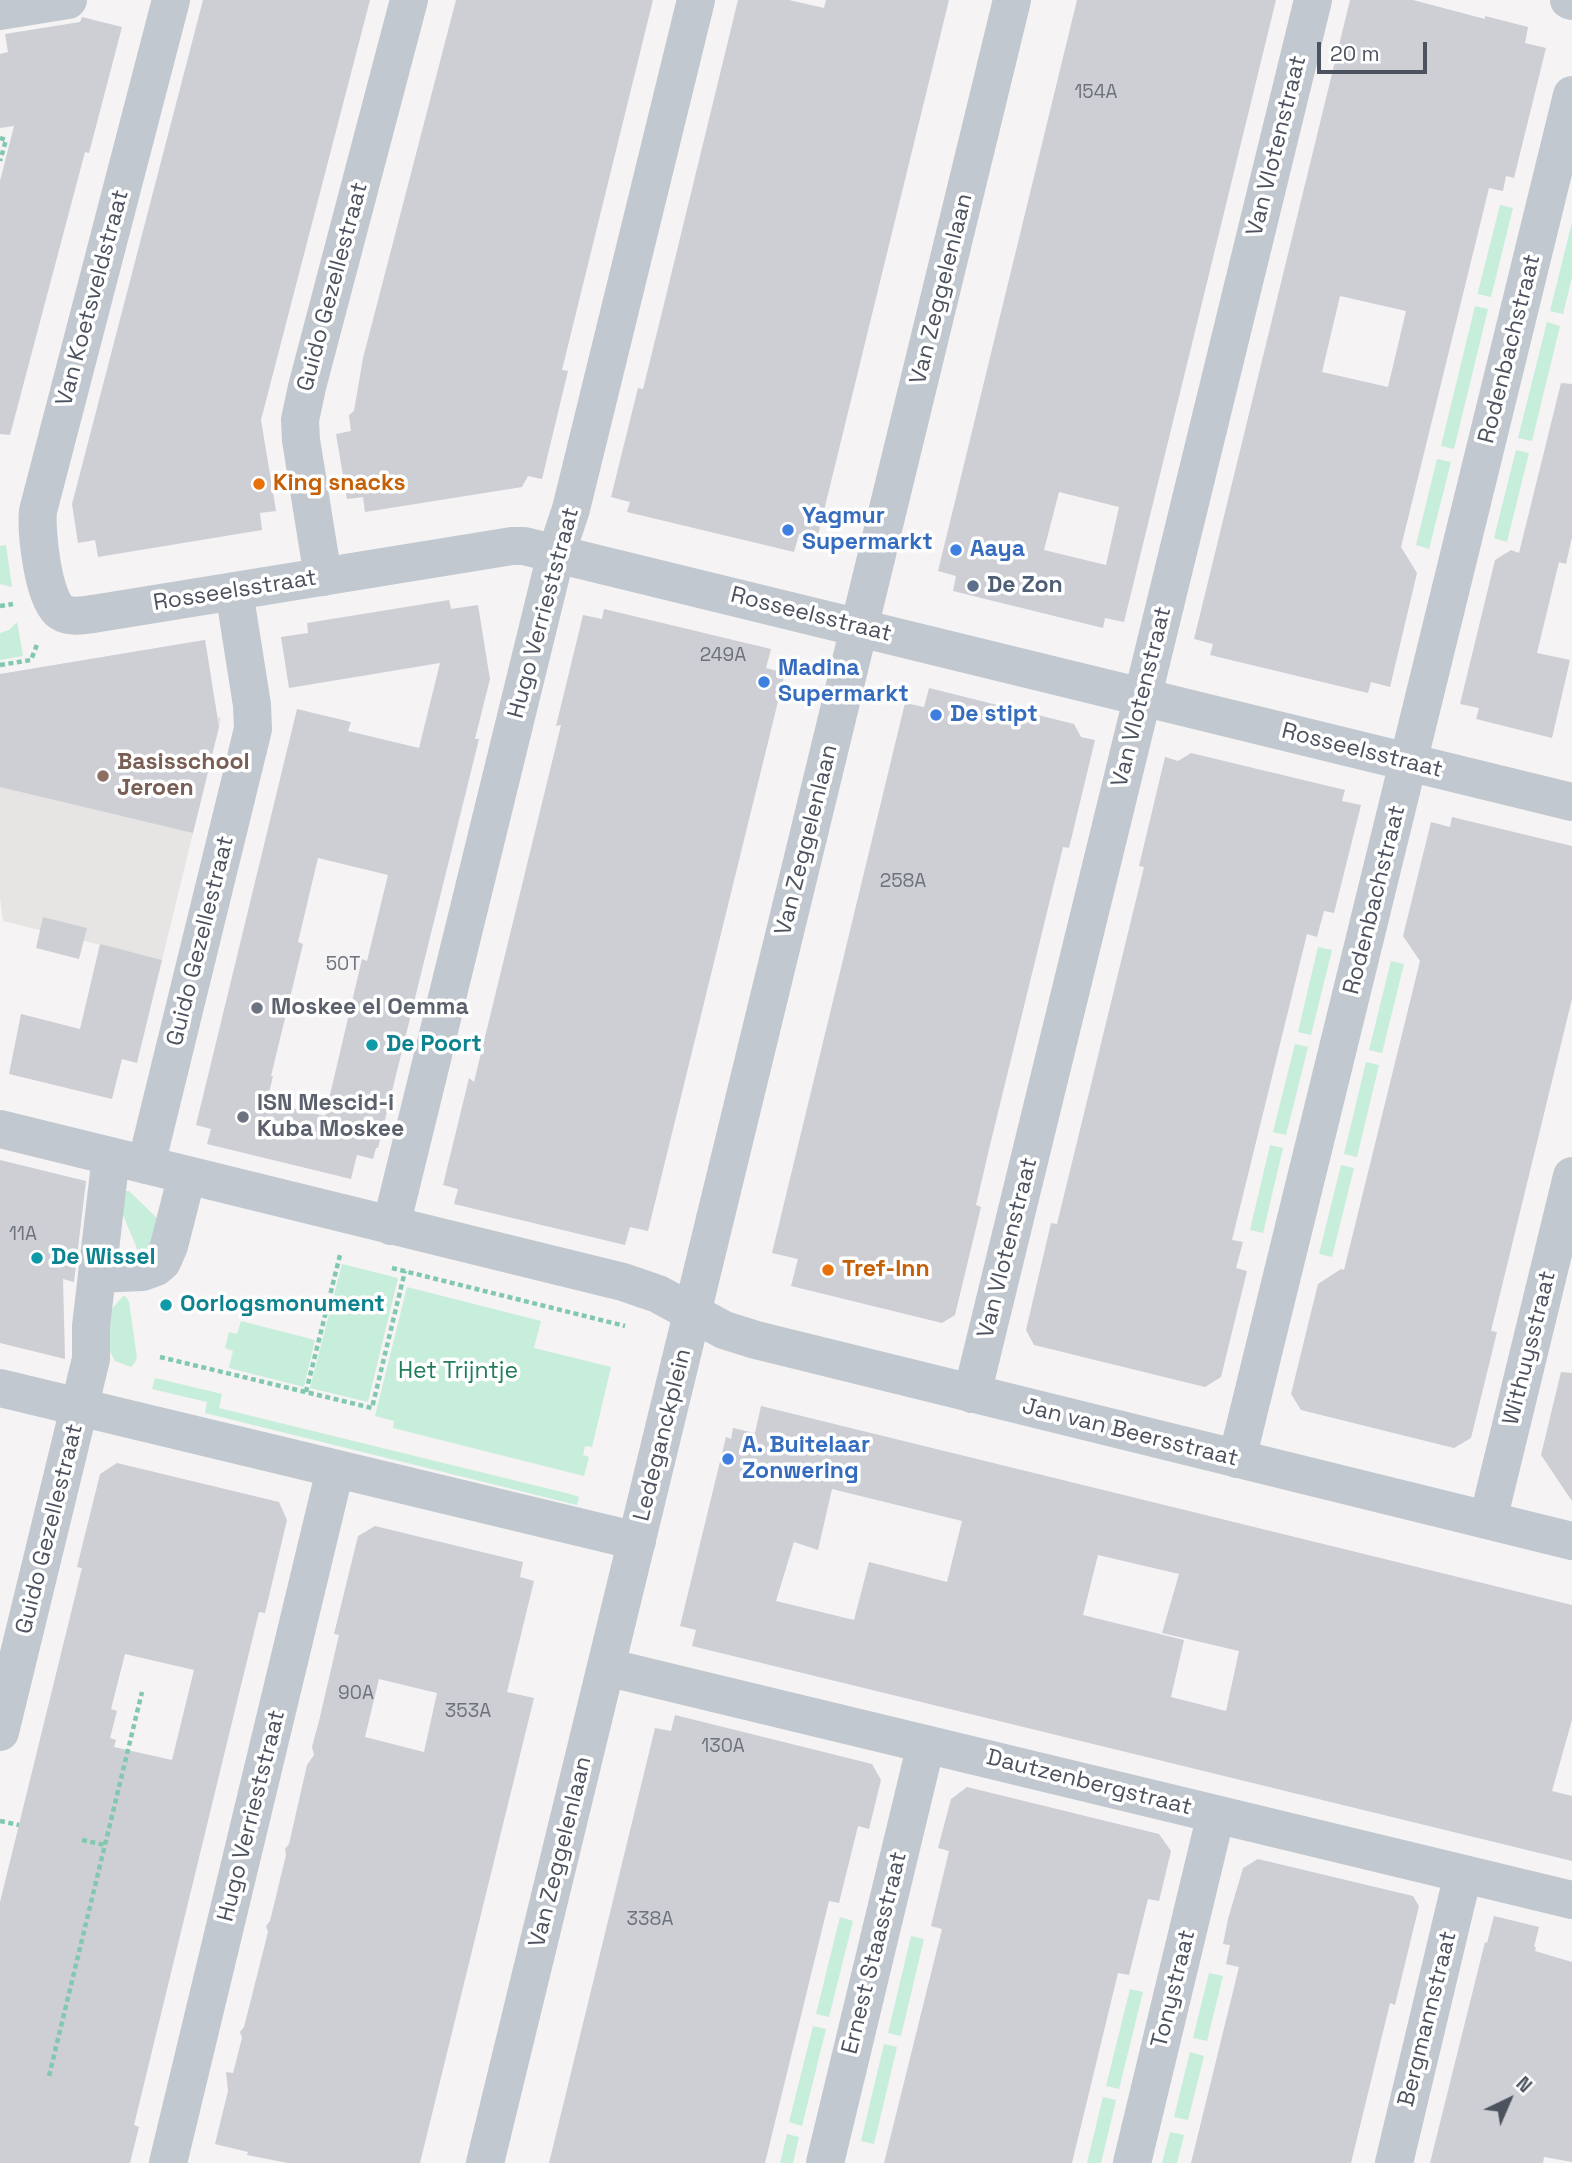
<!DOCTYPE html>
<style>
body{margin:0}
#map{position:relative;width:1572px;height:2163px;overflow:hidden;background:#f5f3f3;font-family:"Space Grotesk",sans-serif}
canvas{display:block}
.north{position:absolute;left:1474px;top:2065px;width:70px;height:70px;-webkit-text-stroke:5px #fff;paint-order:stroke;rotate:44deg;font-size:19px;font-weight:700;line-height:28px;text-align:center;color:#4c535f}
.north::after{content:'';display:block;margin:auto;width:24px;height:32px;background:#4c535f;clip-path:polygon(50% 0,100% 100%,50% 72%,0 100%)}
.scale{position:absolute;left:1317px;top:42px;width:110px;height:32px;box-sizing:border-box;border:4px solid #4c535f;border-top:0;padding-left:9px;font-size:21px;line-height:24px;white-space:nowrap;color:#4c535f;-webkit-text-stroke:5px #fff;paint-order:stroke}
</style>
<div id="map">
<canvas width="1572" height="2163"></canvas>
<div class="north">N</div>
<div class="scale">20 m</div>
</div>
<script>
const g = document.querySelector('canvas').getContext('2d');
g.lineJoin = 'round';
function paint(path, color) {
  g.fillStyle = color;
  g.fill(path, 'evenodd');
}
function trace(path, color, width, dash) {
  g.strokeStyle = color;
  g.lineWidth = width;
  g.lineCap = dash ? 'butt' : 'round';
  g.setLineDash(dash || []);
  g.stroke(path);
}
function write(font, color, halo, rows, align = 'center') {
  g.font = font + ' "Space Grotesk",sans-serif';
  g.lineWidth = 7;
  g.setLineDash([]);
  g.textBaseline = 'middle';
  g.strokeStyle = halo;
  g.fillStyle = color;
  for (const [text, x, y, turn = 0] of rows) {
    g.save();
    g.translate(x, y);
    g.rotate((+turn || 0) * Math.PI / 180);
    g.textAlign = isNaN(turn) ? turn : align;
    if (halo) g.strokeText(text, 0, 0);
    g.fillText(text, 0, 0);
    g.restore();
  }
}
paint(new Path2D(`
 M 205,640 L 216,709 L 214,716 L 221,718 L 162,960 L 3,921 L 0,898 L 0,674 Z`), '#e6e5e4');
paint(new Path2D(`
 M 1500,205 L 1513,208 L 1491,297 L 1478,294 L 1478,292 Z
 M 1572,222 L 1572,277 L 1563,314 L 1550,311 Z
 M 1475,306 L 1488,309 L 1454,449 L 1441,446 Z
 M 1547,322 L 1560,326 L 1532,441 L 1518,438 Z
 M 1516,450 L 1529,453 L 1507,542 L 1494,538 Z
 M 1437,459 L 1451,462 L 1429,549 L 1416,545 Z
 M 6,545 L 12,587 L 0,584 L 0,546 Z
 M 17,622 L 23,656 L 0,660 L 0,633 L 9,630 Z
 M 1318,947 L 1332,950 L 1311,1035 L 1298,1032 Z
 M 1391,961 L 1404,964 L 1382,1053 L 1369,1050 Z
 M 1295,1044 L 1308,1047 L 1286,1135 L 1273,1132 Z
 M 1366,1062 L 1379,1065 L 1357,1157 L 1344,1154 Z
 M 1270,1145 L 1283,1148 L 1263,1233 L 1250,1230 Z
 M 1341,1165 L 1354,1168 L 1332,1257 L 1319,1254 Z
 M 126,1191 L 129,1191 L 161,1222 L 144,1253 L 138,1251 L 118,1203 Z
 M 342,1264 L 398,1278 L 368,1402 L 310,1388 Z
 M 407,1287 L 541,1321 L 534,1348 L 611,1367 L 592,1447 L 585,1446 L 583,1455 L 589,1457 L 584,1476 L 393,1428 L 394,1421 L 375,1416 Z
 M 123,1296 L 126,1297 L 129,1302 L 137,1358 L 134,1364 L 131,1367 L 115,1361 L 98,1329 L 98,1325 Z
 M 241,1321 L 315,1340 L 304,1387 L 229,1368 L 233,1351 L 225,1348 L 229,1332 L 237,1334 Z
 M 155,1378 L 222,1394 L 219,1408 L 570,1494 L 579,1497 L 577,1505 L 205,1413 L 207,1402 L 152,1389 Z
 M 840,1917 L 853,1921 L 829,2017 L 816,2014 Z
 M 911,1936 L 924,1939 L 901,2036 L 888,2033 Z
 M 1209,1973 L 1223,1976 L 1207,2041 L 1193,2038 Z
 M 1130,1989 L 1143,1992 L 1119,2089 L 1106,2086 Z
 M 813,2026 L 826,2029 L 802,2126 L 789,2122 Z
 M 884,2044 L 897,2047 L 874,2144 L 861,2141 Z
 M 1190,2052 L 1204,2056 L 1188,2120 L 1174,2117 Z
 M 1103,2097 L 1116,2100 L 1101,2163 L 1087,2163 Z
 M 1170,2132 L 1184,2135 L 1177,2163 L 1162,2163 Z
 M 787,2134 L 799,2137 L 793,2163 L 780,2163 Z`), '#c7eddb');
paint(new Path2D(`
 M 203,0 L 370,0 L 261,420 L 276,511 L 260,513 L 262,530 L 98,557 L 95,540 L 78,543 L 72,504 Z
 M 456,0 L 653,0 L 562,370 L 568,371 L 542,479 L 528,476 L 522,487 L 365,512 L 363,497 L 347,499 L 336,434 L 351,431 L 349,415 L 354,411 L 363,358 Z
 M 738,0 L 789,0 L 824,8 L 826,0 L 949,0 L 817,539 L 799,534 L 794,552 L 627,512 L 630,502 L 611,497 L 638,388 L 643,389 L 663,308 Z
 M 1077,0 L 1276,0 L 1124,622 L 1105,618 L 1103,628 L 953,591 L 956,576 L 938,571 ZM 1059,492 L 1119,507 L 1106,565 L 1044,550 Z
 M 1350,0 L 1413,0 L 1485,19 L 1485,16 L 1528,27 L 1525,43 L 1546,48 L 1514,178 L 1506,176 L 1503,191 L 1489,188 L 1401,547 L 1417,573 L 1390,687 L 1371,682 L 1368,693 L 1210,655 L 1213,644 L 1194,639 ZM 1340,296 L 1406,311 L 1388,387 L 1322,372 Z
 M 82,17 L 122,27 L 89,153 L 85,152 L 10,435 L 0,434 L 0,181 L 14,126 L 0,128 L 0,54 L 8,52 L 5,34 L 80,22 Z
 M 1561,383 L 1572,384 L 1572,537 L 1566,564 L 1559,562 L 1537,653 L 1570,660 L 1552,738 L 1476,719 L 1479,708 L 1460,704 L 1495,560 L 1511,550 L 1519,553 Z
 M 449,600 L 451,609 L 478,605 L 490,679 L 475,739 L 479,739 L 378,1148 L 376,1148 L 373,1159 L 357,1155 L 351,1179 L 207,1144 L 211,1129 L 196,1125 L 297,709 L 351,722 L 348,731 L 419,748 L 440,663 L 289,688 L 281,637 L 308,633 L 307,623 ZM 318,858 L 388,875 L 367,961 L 362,959 L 325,1116 L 267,1102 L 273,1076 L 271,1076 L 303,944 L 298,942 Z
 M 604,609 L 771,649 L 766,668 L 785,673 L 648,1231 L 630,1227 L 625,1245 L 454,1204 L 458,1189 L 443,1185 L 469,1078 L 474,1082 L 561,725 L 556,726 L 583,615 L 602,619 Z
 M 205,640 L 219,727 L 193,833 L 0,787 L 0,674 Z
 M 929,688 L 1074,724 L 1081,737 L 1095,740 L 1069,848 L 1063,847 L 990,1145 L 976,1205 L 981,1207 L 955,1315 L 942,1323 L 791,1286 L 798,1259 L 772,1253 L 905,703 L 924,707 Z
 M 1191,753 L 1345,790 L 1342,801 L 1361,805 L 1334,913 L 1324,911 L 1317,937 L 1307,934 L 1232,1240 L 1243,1242 L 1236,1268 L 1247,1271 L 1221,1377 L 1205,1387 L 1034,1345 L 1026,1330 L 1051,1223 L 1057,1224 L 1144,867 L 1139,866 L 1165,757 L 1178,761 Z
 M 1452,817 L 1572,846 L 1572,999 L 1491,1331 L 1497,1332 L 1471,1438 L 1454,1448 L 1301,1410 L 1291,1394 L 1318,1284 L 1341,1269 L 1344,1270 L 1420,961 L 1403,936 L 1431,822 L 1450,827 Z
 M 43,917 L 87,928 L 79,959 L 36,948 Z
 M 100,944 L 162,960 L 137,1063 L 122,1059 L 112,1099 L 9,1074 L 21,1014 L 80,1029 Z
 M 0,1160 L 86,1181 L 74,1282 L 63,1279 L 65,1359 L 0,1343 Z
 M 1561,1372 L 1572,1373 L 1572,1501 L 1541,1455 Z
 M 761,1406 L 1572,1605 L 1572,1720 L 1552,1791 L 1572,1796 L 1572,1861 L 692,1646 L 696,1630 L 680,1626 L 726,1437 L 731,1439 L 733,1428 L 755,1433 ZM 832,1489 L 962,1521 L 947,1582 L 869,1562 L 854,1620 L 776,1601 L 794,1542 L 818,1550 ZM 1098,1555 L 1179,1574 L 1162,1633 L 1239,1651 L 1226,1711 L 1171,1697 L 1184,1640 L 1083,1615 Z
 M 117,1463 L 279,1502 L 287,1520 L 265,1613 L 259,1612 L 234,1714 L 134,2125 L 139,2127 L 130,2163 L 0,2163 L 0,1902 L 82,1568 L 77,1567 L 100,1474 ZM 125,1654 L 194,1670 L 172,1760 L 114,1747 L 116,1740 L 110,1738 L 117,1711 L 111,1709 Z
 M 375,1526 L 523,1562 L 520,1577 L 534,1581 L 507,1692 L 534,1698 L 420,2163 L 288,2163 L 247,2155 L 248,2152 L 215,2144 L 228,2091 L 226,2072 L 233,2073 L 242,2038 L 240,2032 L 244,2027 L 268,1932 L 266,1926 L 270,1921 L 286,1855 L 285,1849 L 289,1844 L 307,1765 L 314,1755 L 312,1747 L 319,1721 L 339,1635 L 334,1634 L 358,1536 ZM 379,1679 L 437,1693 L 424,1752 L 365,1737 Z
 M 675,1715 L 872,1764 L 881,1780 L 869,1829 L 858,1826 L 839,1903 L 829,1901 L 765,2163 L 549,2163 L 655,1728 L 671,1731 Z
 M 967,1787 L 1159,1834 L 1171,1851 L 1159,1901 L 1148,1899 L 1129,1975 L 1118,1973 L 1072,2163 L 884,2163 L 942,1929 L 931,1926 L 949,1851 L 938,1848 L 951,1799 Z
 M 1258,1859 L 1413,1896 L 1419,1906 L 1395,2005 L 1390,2003 L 1351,2163 L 1191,2163 L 1239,1967 L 1226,1964 L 1230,1945 L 1223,1944 L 1228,1919 L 1243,1868 Z
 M 1494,1916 L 1539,1927 L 1534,1947 L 1536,1947 L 1535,1951 L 1572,1962 L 1572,2162 L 1544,2157 L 1543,2163 L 1430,2163 L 1485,1942 L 1487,1943 Z`), '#cdcfd5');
trace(new Path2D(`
 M 0,138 L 6,140 L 0,161
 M 0,606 L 13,604
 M 0,665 L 31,660 L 38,642
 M 392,1268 L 625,1326
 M 160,1357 L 372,1408 L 405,1271
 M 306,1392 L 340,1255
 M 0,1821 L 19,1825
 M 82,1840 L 105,1845
 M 49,2076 L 142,1692`), '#81c8af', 4.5, [5, 3.5]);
trace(new Path2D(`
 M 171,0 L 38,511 C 36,531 43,601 61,612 C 70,618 83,615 93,614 L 512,546 L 524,546 L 1572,802
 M 1569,0 L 1572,1
 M 0,11 L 68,0
 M 323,577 L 301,440 L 300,420 L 307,387 L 409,0
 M 0,1129 L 623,1282 L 658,1294 L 724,1330 L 756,1340 L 1572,1541
 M 146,1165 L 253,729 L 252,705 L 234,591
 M 391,1226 L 556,554 L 571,509 L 696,0
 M 97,1274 L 142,1272 L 156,1267 L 162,1262 L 169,1246 L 187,1175
 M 0,1388 L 637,1541
 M 972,1394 L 1313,0
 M 1237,1459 L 1572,95
 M 1488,1520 L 1572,1176
 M 606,1667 L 1572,1900
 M 0,1732 L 91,1359 L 91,1326 L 111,1156
 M 168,2163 L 335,1470
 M 485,2163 L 1012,0
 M 825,2163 L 926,1744
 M 1132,2163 L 1216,1814
 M 1394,2163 L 1463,1874`), '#c2c8d0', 38);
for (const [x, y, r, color] of [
 [259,484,7,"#e8710a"],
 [788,530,7,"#3f7fe0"],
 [956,550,7,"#3f7fe0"],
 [973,586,7,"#5c6f8a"],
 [764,682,7,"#3f7fe0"],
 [936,715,7,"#3f7fe0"],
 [103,776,7,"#8d6e63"],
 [257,1008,7,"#6b7280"],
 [372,1045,7,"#0f9aa8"],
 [243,1117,7,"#6b7280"],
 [37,1258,7,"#0f9aa8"],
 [828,1270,7,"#e8710a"],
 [166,1305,7,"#0f9aa8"],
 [728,1459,7,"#3f7fe0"]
]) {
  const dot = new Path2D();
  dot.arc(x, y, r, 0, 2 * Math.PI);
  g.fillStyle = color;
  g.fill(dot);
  trace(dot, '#fff', 2.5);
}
write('19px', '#6c727c', null, [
 ["154A",1096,93],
 ["249A",723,656],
 ["258A",903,882],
 ["50T",343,965],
 ["11A",23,1235],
 ["90A",356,1694],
 ["353A",468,1712],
 ["130A",723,1747],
 ["338A",650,1920]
]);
write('23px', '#4c535f', '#fff', [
 ["Van Vlotenstraat",1277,146,-76],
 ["Guido Gezellestraat",333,287,-75],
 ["Van Zeggelenlaan",942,289,-76],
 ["Van Koetsveldstraat",93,298,-75],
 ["Rodenbachstraat",1510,349,-76],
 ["Rosseelsstraat",235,591,-9],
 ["Hugo Verrieststraat",544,613,-75],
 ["Rosseelsstraat",811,615,14],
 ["Van Vlotenstraat",1142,697,-76],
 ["Rosseelsstraat",1362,751,14],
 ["Van Zeggelenlaan",807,840,-76],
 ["Rodenbachstraat",1375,900,-76],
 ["Guido Gezellestraat",201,941,-76],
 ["Van Vlotenstraat",1008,1248,-76],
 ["Withuysstraat",1530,1348,-76],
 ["Jan van Beersstraat",1130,1433,14],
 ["Ledeganckplein",663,1435,-76],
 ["Guido Gezellestraat",50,1529,-76],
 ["Dautzenbergstraat",1089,1783,14],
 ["Hugo Verrieststraat",252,1816,-76],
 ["Van Zeggelenlaan",561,1852,-76],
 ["Ernest Staasstraat",875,1953,-76],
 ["Tonystraat",1174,1989,-76],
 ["Bergmannstraat",1428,2019,-76]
]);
write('bold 23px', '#c56008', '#fff', [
 ["King snacks",273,484],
 ["Tref-Inn",842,1270]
], 'left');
write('bold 23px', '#366cbe', '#fff', [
 ["Yagmur",802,517],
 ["Supermarkt",802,543],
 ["Aaya",970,550],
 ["Madina",778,669],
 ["Supermarkt",778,695],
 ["De stipt",950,715],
 ["A. Buitelaar",742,1446],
 ["Zonwering",742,1472]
], 'left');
write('bold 23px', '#4e5e75', '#fff', [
 ["De Zon",987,586]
], 'left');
write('bold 23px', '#785e54', '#fff', [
 ["Basisschool",117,763],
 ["Jeroen",117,789]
], 'left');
write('bold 23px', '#5b616d', '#fff', [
 ["Moskee el Oemma",271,1008],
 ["ISN Mescid-i",257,1104],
 ["Kuba Moskee",257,1130]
], 'left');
write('bold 23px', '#0d838f', '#fff', [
 ["De Poort",386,1045],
 ["De Wissel",51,1258],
 ["Oorlogsmonument",180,1305]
], 'left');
write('23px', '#217c5a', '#fff', [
 ["Het Trijntje",458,1372]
]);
</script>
